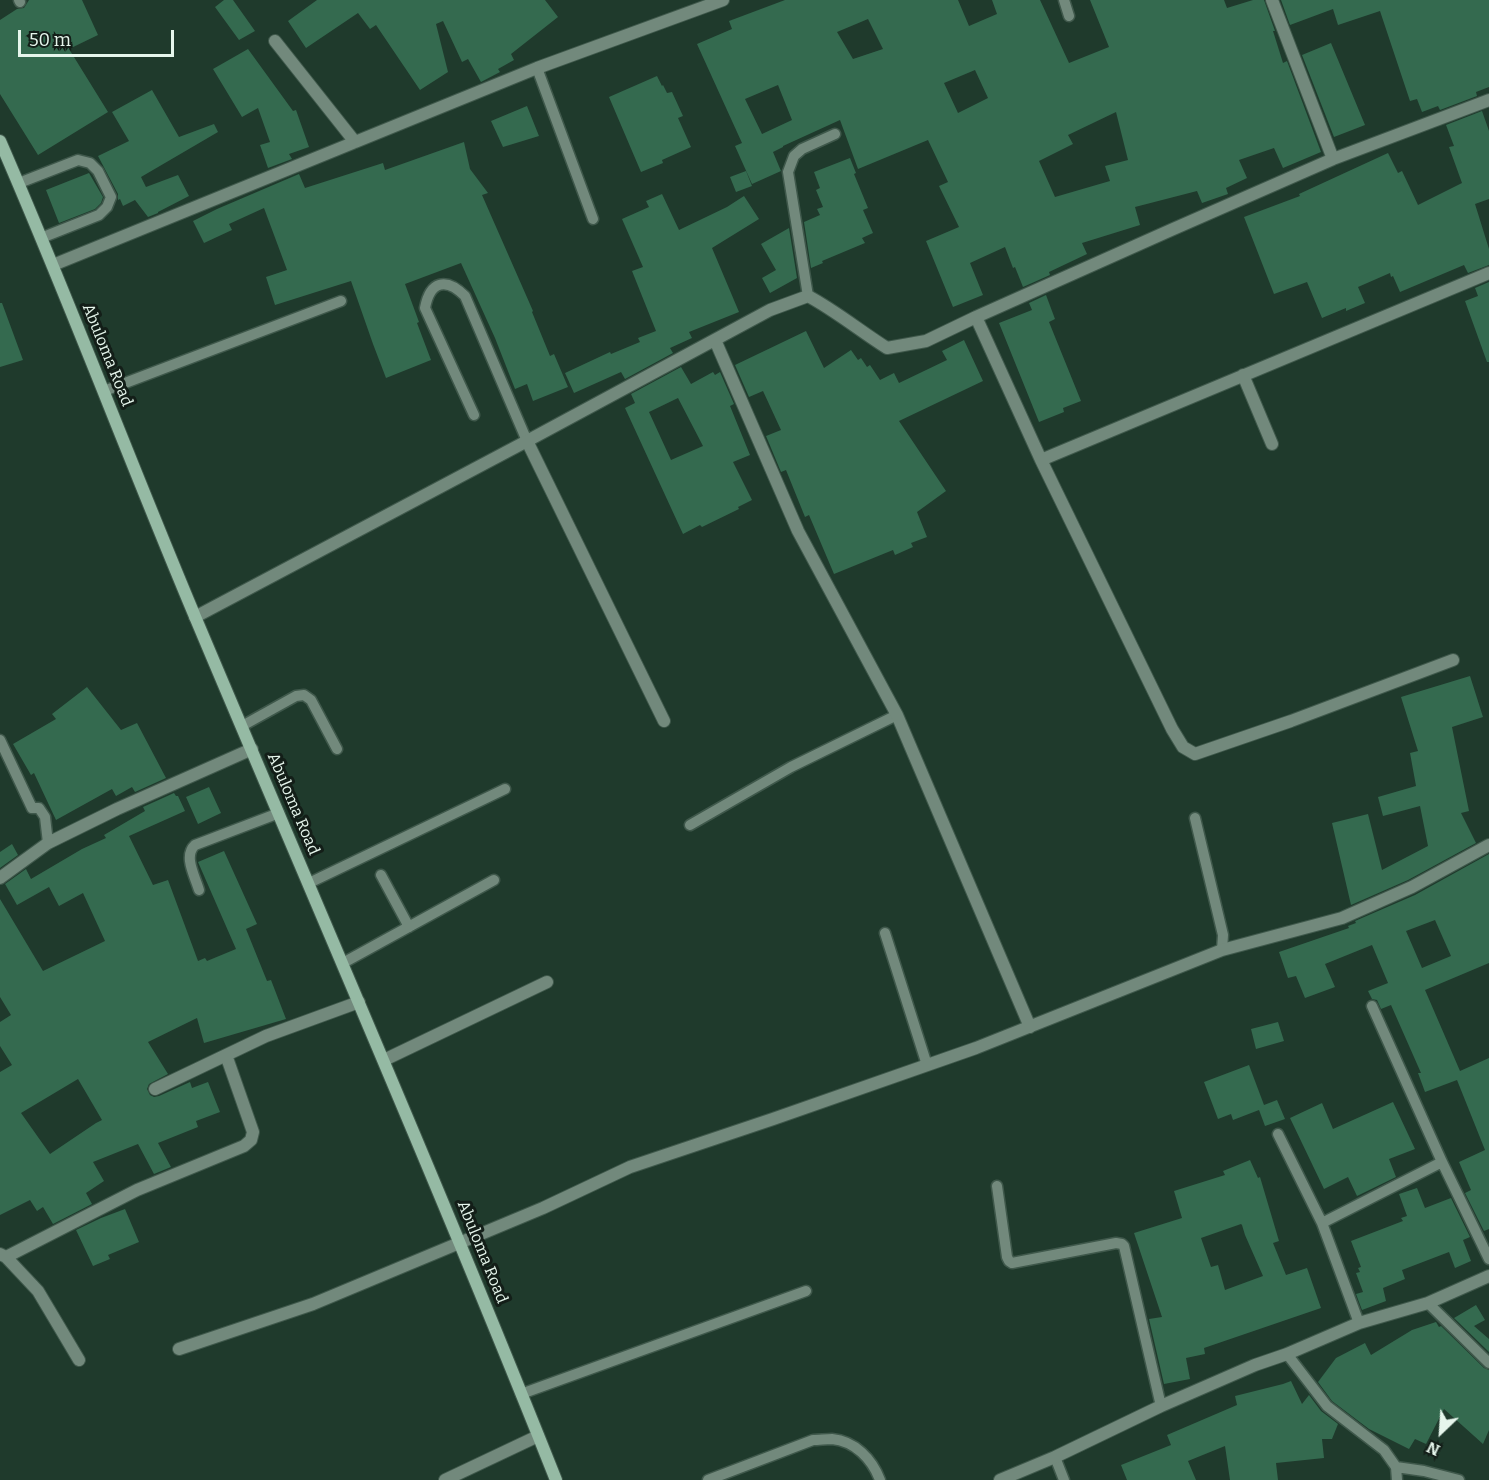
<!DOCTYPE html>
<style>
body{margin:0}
#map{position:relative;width:1489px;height:1480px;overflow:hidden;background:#1f3a2c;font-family:Bitter,serif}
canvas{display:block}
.north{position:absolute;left:1411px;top:1402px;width:60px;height:60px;-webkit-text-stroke:4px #131e18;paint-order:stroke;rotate:205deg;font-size:16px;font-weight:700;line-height:24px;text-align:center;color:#e6f6ec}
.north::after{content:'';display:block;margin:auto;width:21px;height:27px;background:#e6f6ec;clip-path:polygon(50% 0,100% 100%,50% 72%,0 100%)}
.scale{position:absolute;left:18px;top:30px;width:156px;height:27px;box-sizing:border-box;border:3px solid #e6f6ec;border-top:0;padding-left:8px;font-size:18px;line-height:21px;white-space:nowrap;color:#e6f6ec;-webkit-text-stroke:4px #131e18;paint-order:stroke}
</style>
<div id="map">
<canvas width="1489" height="1480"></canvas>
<div class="north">N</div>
<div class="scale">50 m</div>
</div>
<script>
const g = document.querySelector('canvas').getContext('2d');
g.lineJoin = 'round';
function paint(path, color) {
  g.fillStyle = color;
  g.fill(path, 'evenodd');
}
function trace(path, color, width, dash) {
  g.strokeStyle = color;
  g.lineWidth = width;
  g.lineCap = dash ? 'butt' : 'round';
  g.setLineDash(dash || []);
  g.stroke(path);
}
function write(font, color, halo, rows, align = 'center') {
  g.font = font + ' Bitter,serif';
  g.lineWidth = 6;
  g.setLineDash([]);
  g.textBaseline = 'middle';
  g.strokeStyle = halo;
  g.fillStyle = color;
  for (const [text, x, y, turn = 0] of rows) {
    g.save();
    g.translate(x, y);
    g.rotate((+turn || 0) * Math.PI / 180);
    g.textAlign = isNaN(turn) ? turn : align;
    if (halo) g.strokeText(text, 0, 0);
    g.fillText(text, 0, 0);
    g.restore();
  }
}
paint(new Path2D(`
 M 29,0 L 82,0 L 98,35 L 69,49 L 108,112 L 38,155 L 0,94 L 0,20 L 17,9 L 24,8 Z
 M 224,0 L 233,0 L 255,31 L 239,40 L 215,7 Z
 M 317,0 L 545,0 L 558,17 L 511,54 L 514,60 L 498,69 L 500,72 L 481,82 L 468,59 L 462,62 L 443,21 L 436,24 L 448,72 L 420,90 L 376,25 L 370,29 L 358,13 L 306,48 L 288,21 Z
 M 785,0 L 958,0 L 969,26 L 997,14 L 992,0 L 1040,0 L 1069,63 L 1109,47 L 1090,0 L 1224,0 L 1227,8 L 1253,0 L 1264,0 L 1275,31 L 1273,31 L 1283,63 L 1287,61 L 1321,152 L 1283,168 L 1274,148 L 1239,160 L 1247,178 L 1226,188 L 1228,194 L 1202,203 L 1197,191 L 1135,207 L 1140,225 L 1082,243 L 1087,254 L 1049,272 L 1050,275 L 1023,287 L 1015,267 L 1013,268 L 1005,247 L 970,263 L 983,295 L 953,307 L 926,241 L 959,227 L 939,186 L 948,182 L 928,140 L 858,169 L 840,120 L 783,146 L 783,147 L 773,152 L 781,171 L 752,184 L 735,146 L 742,143 L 697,44 L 732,29 L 729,21 ZM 868,19 L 883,49 L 853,59 L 837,32 ZM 975,70 L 988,98 L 958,113 L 944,83 ZM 778,85 L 792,120 L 762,134 L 745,99 ZM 1116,112 L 1128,160 L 1105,166 L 1110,181 L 1055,197 L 1039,161 L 1073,144 L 1068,135 Z
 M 1281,0 L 1489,0 L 1489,87 L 1476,92 L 1477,96 L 1440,110 L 1438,106 L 1422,112 L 1417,99 L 1410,101 L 1380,11 L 1338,25 L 1333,9 L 1290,25 Z
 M 1331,43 L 1365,125 L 1334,137 L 1302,55 Z
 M 248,49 L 293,111 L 296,110 L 309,147 L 289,154 L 292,159 L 268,168 L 260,145 L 270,142 L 258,108 L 242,117 L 213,69 Z
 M 657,76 L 662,86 L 663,85 L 667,93 L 672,92 L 683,116 L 678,118 L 691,147 L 662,160 L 663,163 L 641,172 L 609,97 Z
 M 152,90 L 179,137 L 214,124 L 218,132 L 141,177 L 146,187 L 178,175 L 189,196 L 158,212 L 158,213 L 148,217 L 135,200 L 123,206 L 120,199 L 118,200 L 118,194 L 98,156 L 129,141 L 112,112 Z
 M 527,106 L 539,136 L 503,147 L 491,121 Z
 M 1482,111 L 1489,131 L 1489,199 L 1475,204 L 1489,249 L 1489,265 L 1468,273 L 1464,265 L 1400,292 L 1393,276 L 1391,277 L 1390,273 L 1358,287 L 1365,303 L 1346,311 L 1346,308 L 1322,318 L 1307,282 L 1274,294 L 1244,217 L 1300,196 L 1299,194 L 1388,153 L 1398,173 L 1402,171 L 1418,205 L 1462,183 L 1449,147 L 1454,146 L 1446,125 Z
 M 464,142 L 470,169 L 488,193 L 482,195 L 533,311 L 532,312 L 550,356 L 554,354 L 568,387 L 533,401 L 527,384 L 515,389 L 495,338 L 461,263 L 405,284 L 419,322 L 417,323 L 431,360 L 386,378 L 373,344 L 351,281 L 275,305 L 266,277 L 287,270 L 264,208 L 229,224 L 232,230 L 204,243 L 193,221 L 217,209 L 299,174 L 305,188 L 383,163 L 385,170 Z
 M 850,158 L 856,173 L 854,174 L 868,208 L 863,210 L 873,233 L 862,238 L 865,243 L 822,261 L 823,263 L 811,268 L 804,222 L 820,215 L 817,209 L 823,207 L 816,190 L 820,188 L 814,172 Z
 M 746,171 L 752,186 L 736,192 L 730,177 Z
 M 89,173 L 103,197 L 101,203 L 95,209 L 59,223 L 46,190 Z
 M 662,194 L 679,230 L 727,207 L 744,196 L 759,219 L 712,248 L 739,312 L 689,332 L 692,338 L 670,348 L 673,353 L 625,379 L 621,372 L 574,393 L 565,373 L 610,352 L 611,354 L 640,342 L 638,338 L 656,331 L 632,271 L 643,267 L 622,219 L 649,207 L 646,201 Z
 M 789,228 L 797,278 L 770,293 L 762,278 L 776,270 L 761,244 Z
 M 1489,282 L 1489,362 L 1487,362 L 1465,301 L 1478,296 L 1475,288 Z
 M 1046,295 L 1055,319 L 1049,322 L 1081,401 L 1063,408 L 1064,412 L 1039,422 L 999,323 L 1032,310 L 1029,303 Z
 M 0,303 L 2,303 L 23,360 L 0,367 Z
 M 806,331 L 824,368 L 851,350 L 858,360 L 861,358 L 867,367 L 870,365 L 880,380 L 894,373 L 899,383 L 947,360 L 942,351 L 964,340 L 983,381 L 899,421 L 946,491 L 917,512 L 927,537 L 911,543 L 913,547 L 895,555 L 893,550 L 834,574 L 809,515 L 805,517 L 786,470 L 781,472 L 766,436 L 781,430 L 763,391 L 749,397 L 735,365 Z
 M 681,367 L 691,384 L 713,372 L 715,375 L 720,372 L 734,404 L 730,406 L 750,455 L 733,462 L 752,500 L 738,507 L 739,509 L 702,527 L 700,525 L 683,534 L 625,408 L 635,403 L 631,394 ZM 678,398 L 703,446 L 671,460 L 649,412 Z
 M 1470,676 L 1483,717 L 1452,727 L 1469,811 L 1461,813 L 1476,843 L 1408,880 L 1351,905 L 1332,823 L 1368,814 L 1382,870 L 1428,846 L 1420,806 L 1383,816 L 1378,797 L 1416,786 L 1410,753 L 1418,751 L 1401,697 Z
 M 87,687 L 121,730 L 137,723 L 166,778 L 135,792 L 132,787 L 116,796 L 112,789 L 56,820 L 34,773 L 31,775 L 13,744 L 56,719 L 52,714 Z
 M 209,787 L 221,813 L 198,824 L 186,797 Z
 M 174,793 L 176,796 L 178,796 L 185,811 L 129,836 L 153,885 L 168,880 L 198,961 L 205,958 L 207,961 L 236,949 L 198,862 L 224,851 L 257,924 L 246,929 L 267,981 L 271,980 L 286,1019 L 204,1043 L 197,1018 L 148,1042 L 168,1074 L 149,1084 L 147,1089 L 150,1095 L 154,1097 L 159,1096 L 190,1082 L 192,1088 L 208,1082 L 220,1112 L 196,1121 L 198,1127 L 158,1143 L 171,1167 L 154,1174 L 138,1144 L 93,1162 L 104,1181 L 86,1193 L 92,1204 L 53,1224 L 43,1207 L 37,1211 L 30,1200 L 0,1215 L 0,1072 L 12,1065 L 0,1046 L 0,1022 L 11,1015 L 0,997 L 0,899 L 43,971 L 105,941 L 83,893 L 59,906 L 49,887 L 17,905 L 5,884 L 26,869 L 31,879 L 82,849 L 106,838 L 104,835 L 145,811 L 143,807 ZM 78,1079 L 102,1120 L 96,1123 L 50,1154 L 21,1113 Z
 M 12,844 L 18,855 L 0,868 L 0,852 Z
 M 1489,854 L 1489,963 L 1425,990 L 1460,1071 L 1489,1058 L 1489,1229 L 1484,1231 L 1465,1193 L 1471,1190 L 1459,1162 L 1485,1150 L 1457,1080 L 1425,1092 L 1418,1073 L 1421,1073 L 1391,1005 L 1381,1009 L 1377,1000 L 1372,999 L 1368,991 L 1388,983 L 1372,945 L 1325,964 L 1335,987 L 1305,998 L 1296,976 L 1288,978 L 1279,952 L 1349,928 L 1348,926 L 1356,923 L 1355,921 L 1415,895 ZM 1435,920 L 1451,956 L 1422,968 L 1406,931 Z
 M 1278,1022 L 1284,1041 L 1256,1049 L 1251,1029 Z
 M 1249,1065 L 1264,1105 L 1277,1100 L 1285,1119 L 1265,1126 L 1259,1110 L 1233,1120 L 1231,1114 L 1218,1119 L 1204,1082 Z
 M 1393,1102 L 1415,1149 L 1389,1159 L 1396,1177 L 1357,1196 L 1348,1177 L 1324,1189 L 1290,1118 L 1322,1103 L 1333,1129 Z
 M 1250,1160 L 1258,1178 L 1260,1177 L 1279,1241 L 1273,1243 L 1286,1275 L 1307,1268 L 1321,1308 L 1204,1348 L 1205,1354 L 1186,1358 L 1190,1379 L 1164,1384 L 1149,1319 L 1162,1317 L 1134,1233 L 1182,1218 L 1174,1191 L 1225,1175 L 1223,1171 ZM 1241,1224 L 1242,1225 L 1245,1235 L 1263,1276 L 1225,1290 L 1218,1265 L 1211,1267 L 1201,1238 Z
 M 1417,1188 L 1425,1208 L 1451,1198 L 1470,1237 L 1463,1240 L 1471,1261 L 1455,1268 L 1449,1252 L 1402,1270 L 1405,1279 L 1383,1288 L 1386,1301 L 1362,1310 L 1356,1294 L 1363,1292 L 1356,1273 L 1360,1272 L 1358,1268 L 1361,1267 L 1351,1241 L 1403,1221 L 1401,1218 L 1407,1216 L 1399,1194 Z
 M 125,1209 L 139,1242 L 108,1255 L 110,1259 L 93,1266 L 76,1230 L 101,1218 Z
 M 1476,1305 L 1485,1320 L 1474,1326 L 1489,1339 L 1489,1352 L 1454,1318 Z
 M 1436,1322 L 1439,1327 L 1441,1326 L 1484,1368 L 1489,1370 L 1489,1430 L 1483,1444 L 1444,1409 L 1426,1444 L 1415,1439 L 1409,1449 L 1369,1429 L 1332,1401 L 1318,1382 L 1336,1358 L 1365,1343 L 1371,1355 L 1412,1330 Z
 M 1291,1381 L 1302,1404 L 1309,1395 L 1321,1411 L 1338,1424 L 1332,1439 L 1322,1439 L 1324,1458 L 1276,1463 L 1278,1480 L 1230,1480 L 1225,1446 L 1188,1461 L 1196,1480 L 1127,1480 L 1121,1465 L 1171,1445 L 1167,1435 L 1237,1405 L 1235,1396 L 1283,1384 Z`), '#346a4f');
const lane = new Path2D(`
 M 19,0 L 20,2
 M 1064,0 L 1069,16
 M 537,68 L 593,219
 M 19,183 L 78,160 L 90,163 L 98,171 L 111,197 L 107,207 L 99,215 L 41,238
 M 808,296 L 788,172 L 794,156 L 802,149 L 835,134
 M 104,391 L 341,301
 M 474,415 L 425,308 C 430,281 446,277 465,296 L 527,441
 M 242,726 L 296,696 L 304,695 L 311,700 L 337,749
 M 0,740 L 32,808 L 39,808 L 45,817 L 48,843
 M 1195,818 L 1223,935 L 1222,950
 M 690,825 L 791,767 L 897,715
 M 381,875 L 409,927
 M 309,883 L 505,789
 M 199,890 C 195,876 183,856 195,845 L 279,813
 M 885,933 L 927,1065
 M 343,963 L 494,880
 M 1372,1006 L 1442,1162 L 1489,1259
 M 1278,1134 L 1322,1223 L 1359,1323
 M 997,1186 L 1007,1257 L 1009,1261 L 1012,1263 L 1116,1243 L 1122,1244 L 1124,1246 L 1161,1406
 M 1322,1223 L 1442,1162
 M 1428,1303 L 1489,1363
 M 1287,1354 L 1327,1406 L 1384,1450 L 1396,1467 L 1397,1480
 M 521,1394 L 806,1291
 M 1055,1457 L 1064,1480
 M 1396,1467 L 1424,1471 L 1459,1480
 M 708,1480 L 813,1440 C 819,1440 826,1439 832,1439 C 855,1441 872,1459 880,1480`);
const street = new Path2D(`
 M 1272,0 L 1333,159
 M 275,41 L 355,142
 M 53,265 L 537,68 L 723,0
 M 976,317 L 1041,460 L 1172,729 L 1183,747 L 1195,754 L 1291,721 L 1453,660
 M 715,340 L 798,531 L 897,715 L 1030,1027
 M 1243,375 L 1272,444
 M 527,441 L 664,721
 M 1041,460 L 1489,273
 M 195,617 L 527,441 L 770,310 L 808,296 C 836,311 860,331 887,348 L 926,341 L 976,317 L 1171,230 L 1333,159 L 1489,100
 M 0,878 L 48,843 L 117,809 L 252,749
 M 384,1060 L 547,982
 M 155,1089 L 266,1036 L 359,1002
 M 0,1254 L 6,1257 L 38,1291 L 79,1360
 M 6,1257 L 137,1190 L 244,1146 L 251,1140 L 253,1132 L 226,1055
 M 179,1349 L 313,1304 L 543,1208 L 630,1167 L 773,1119 L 976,1048 L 1222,950 L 1342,918 L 1412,887 L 1489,845
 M 445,1480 L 538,1436
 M 1000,1480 L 1055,1457 L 1161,1406 L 1255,1365 L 1287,1354 L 1359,1323 L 1428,1303 L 1489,1276`);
const secondary = new Path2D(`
 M 0,141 C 69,299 129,460 196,619 C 317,906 441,1191 556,1480`);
trace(lane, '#3f584b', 13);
trace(street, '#3f584b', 14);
trace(secondary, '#3f584b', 14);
trace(lane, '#72897c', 10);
trace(street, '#72897c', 12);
trace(secondary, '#95baa4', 12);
write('16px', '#e6f6ec', '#131e18', [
 ["Abuloma Road",107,355,68],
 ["Abuloma Road",293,804,67],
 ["Abuloma Road",482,1252,68]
]);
</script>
